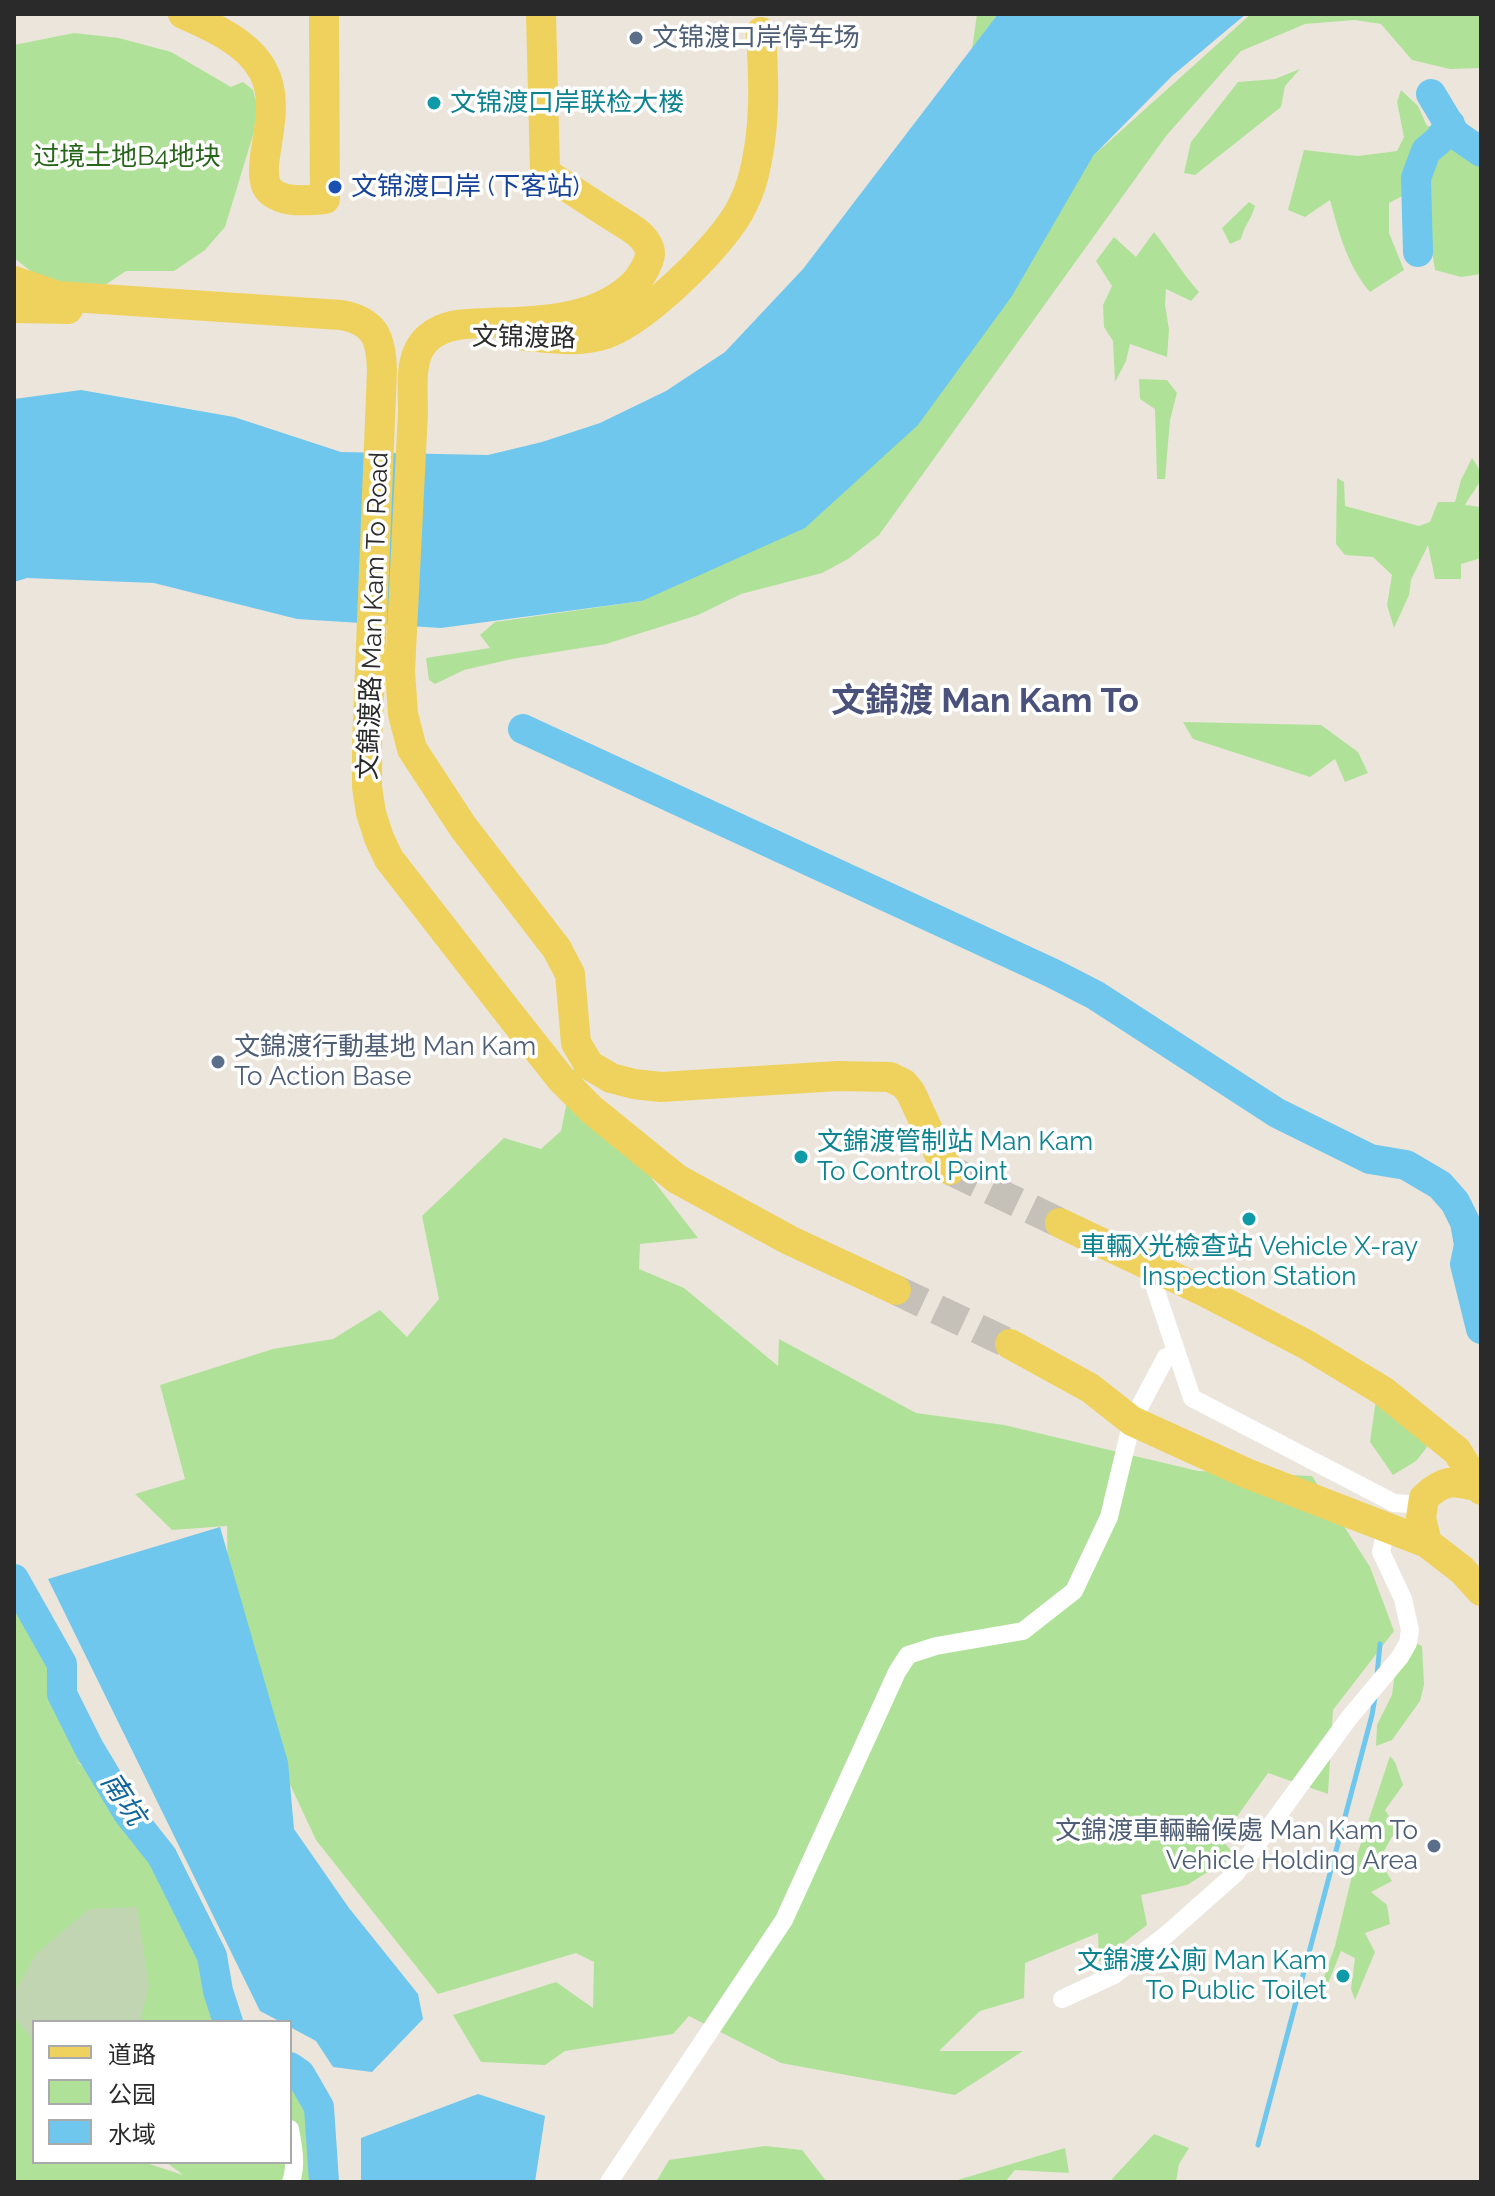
<!DOCTYPE html>
<meta charset="utf-8">
<style>
body{margin:0}
#map{position:relative;width:1495px;height:2196px;overflow:hidden;background:#ece5dc;font-family:Raleway,"Noto Sans SC",sans-serif}
canvas{display:block}
.frame{position:absolute;inset:0;border:16px solid #2a2a2a;pointer-events:none}
.legend{position:absolute;left:32px;top:2020px;width:260px;height:144px;box-sizing:border-box;background:#fff;border:2px solid #aaa;margin:0;padding:10px 14px;list-style:none;font-size:24px;color:#2a2a2a}
.legend li{display:flex;align-items:center;gap:16px;height:40px}
.legend b{width:40px;border:2px solid #aaa}
</style>
<div id="map">
<canvas width="1495" height="2196"></canvas>
<div class="frame"></div>
<ul class="legend">
<li><b style="height:10px;background:#efd25d"></b>道路</li>
<li><b style="height:22px;background:#afe298"></b>公园</li>
<li><b style="height:22px;background:#6fc7ed"></b>水域</li>
</ul>
</div>
<script>
const g = document.querySelector('canvas').getContext('2d');
g.lineJoin = 'round';
function paint(path, color) {
  g.fillStyle = color;
  g.fill(path, 'evenodd');
}
function trace(path, color, width, dash) {
  g.strokeStyle = color;
  g.lineWidth = width;
  g.lineCap = dash ? 'butt' : 'round';
  g.setLineDash(dash || []);
  g.stroke(path);
}
function write(font, color, halo, rows, align = 'center') {
  g.font = font + ' Raleway,"Noto Sans SC",sans-serif';
  g.lineWidth = 7;
  g.setLineDash([]);
  g.textBaseline = 'middle';
  g.strokeStyle = halo;
  g.fillStyle = color;
  for (const [text, x, y, turn = 0] of rows) {
    g.save();
    g.translate(x, y);
    g.rotate((+turn || 0) * Math.PI / 180);
    g.textAlign = isNaN(turn) ? turn : align;
    if (halo) g.strokeText(text, 0, 0);
    g.fillText(text, 0, 0);
    g.restore();
  }
}
paint(new Path2D(`
 M 977,14 L 998,14 L 972,49 Z
 M 1251,14 L 1481,14 L 1481,68 L 1450,69 L 1412,60 L 1381,24 L 1355,20 L 1305,24 L 1241,51 L 1166,136 L 879,535 L 848,559 L 822,573 L 741,594 L 698,615 L 606,644 L 512,659 L 464,670 L 435,684 L 429,680 L 426,658 L 490,648 L 480,635 L 495,622 L 642,601 L 1093,156 Z
 M 74,33 L 119,38 L 171,52 L 231,87 L 243,82 L 253,90 L 258,109 L 253,135 L 225,227 L 205,250 L 174,271 L 126,271 L 96,291 L 54,289 L 14,258 L 14,45 Z
 M 1300,69 L 1285,86 L 1281,107 L 1195,175 L 1184,173 L 1191,142 L 1238,82 L 1275,79 Z
 M 1401,90 L 1418,106 L 1427,126 L 1463,128 L 1481,136 L 1481,274 L 1461,277 L 1435,270 L 1424,203 L 1406,194 L 1389,203 L 1389,233 L 1404,270 L 1370,292 C 1347,265 1339,233 1330,200 L 1305,217 L 1288,210 L 1304,150 L 1358,156 L 1397,151 L 1404,137 L 1397,102 Z
 M 1249,202 L 1255,206 C 1252,218 1244,226 1241,239 L 1230,244 L 1222,228 Z
 M 1154,232 C 1170,252 1182,273 1199,292 L 1191,301 L 1166,289 L 1165,304 L 1169,330 L 1167,357 L 1130,344 L 1126,361 L 1115,382 L 1113,341 L 1104,327 L 1103,305 L 1112,286 L 1096,261 L 1114,237 L 1136,257 Z
 M 1139,379 L 1167,380 L 1177,393 L 1170,420 L 1165,479 L 1157,479 L 1155,409 L 1140,399 Z
 M 1472,458 C 1489,480 1477,484 1465,505 L 1481,507 L 1481,558 L 1461,564 L 1461,579 L 1435,579 L 1428,545 L 1411,580 L 1409,595 L 1394,628 L 1387,605 L 1392,575 L 1373,557 L 1345,555 L 1336,544 L 1337,478 L 1344,482 L 1345,506 L 1419,526 L 1430,522 L 1438,502 L 1455,502 L 1461,480 Z
 M 1183,722 L 1321,725 L 1358,752 L 1368,773 L 1345,782 L 1335,759 L 1310,777 L 1193,739 Z
 M 574,1067 L 646,1171 L 698,1238 L 640,1244 L 639,1269 L 684,1288 L 778,1366 L 779,1339 L 916,1413 L 1004,1425 L 1198,1471 L 1312,1476 L 1370,1567 L 1394,1631 L 1333,1710 L 1328,1794 L 1268,1773 L 1221,1839 L 1235,1855 L 1187,1885 L 1141,1895 L 1147,1925 L 1099,1962 L 1098,1933 L 1025,1963 L 1024,1998 L 980,2011 L 939,2051 L 1023,2051 L 955,2095 L 781,2063 L 689,2016 L 673,2034 L 565,2051 L 545,2065 L 481,2062 L 453,2015 L 556,1982 L 593,2008 L 594,1962 L 576,1953 L 438,1994 L 316,1840 L 273,1748 L 228,1589 L 227,1526 L 172,1530 L 135,1494 L 185,1479 L 160,1385 L 273,1349 L 333,1339 L 380,1310 L 407,1337 L 439,1299 L 422,1216 L 504,1138 L 541,1149 L 561,1131 Z
 M 1469,1228 L 1481,1229 L 1481,1348 L 1463,1274 Z
 M 1376,1399 L 1421,1434 L 1427,1447 L 1416,1461 L 1393,1475 L 1370,1442 Z
 M 14,1578 L 62,1664 L 62,1695 L 105,1774 L 74,1761 L 109,1781 L 175,1883 L 228,2022 L 34,2022 L 34,2162 L 143,2162 L 183,2175 L 166,2162 L 290,2162 L 290,2067 L 300,2074 L 311,2093 L 322,2182 L 216,2182 L 205,2180 L 207,2182 L 14,2182 Z
 M 1400,1636 L 1422,1646 L 1424,1685 L 1420,1701 L 1392,1740 L 1376,1746 L 1377,1725 L 1392,1695 Z
 M 1390,1756 L 1395,1762 L 1403,1785 L 1385,1810 L 1397,1828 L 1379,1860 L 1392,1881 L 1371,1892 L 1387,1905 L 1390,1924 L 1365,1933 L 1375,1952 L 1355,2000 L 1351,1989 L 1355,1958 L 1341,1951 L 1325,1991 L 1321,1985 L 1335,1946 L 1357,1855 Z
 M 1154,2134 L 1189,2148 L 1179,2164 L 1176,2182 L 1113,2182 L 1112,2179 Z
 M 765,2146 L 802,2150 L 827,2182 L 656,2182 L 669,2160 Z
 M 1065,2148 L 1069,2173 L 1015,2170 L 1005,2182 L 951,2182 Z`), '#afe298');
paint(new Path2D(`
 M 137,1907 L 149,1986 L 140,2022 L 34,2022 L 34,2041 L 14,2017 L 14,1993 L 36,1954 L 89,1909 Z`), '#c2d5b3');
paint(new Path2D(`
 M 998,14 L 1246,14 L 1172,76 L 1093,156 L 1012,296 L 918,425 L 805,528 L 642,601 L 441,628 L 297,619 L 154,583 L 27,578 L 14,582 L 14,399 L 81,390 L 234,417 L 341,452 L 488,455 L 542,442 L 600,423 L 666,391 L 725,352 L 803,269 Z
 M 220,1527 L 288,1762 L 294,1829 L 349,1908 L 418,1994 L 423,2019 L 372,2072 L 333,2067 L 316,2041 L 290,2027 L 290,2022 L 281,2022 L 260,2011 L 48,1579 Z
 M 478,2094 L 545,2116 L 535,2182 L 361,2182 L 361,2138 Z`), '#6fc7ed');
trace(new Path2D(`
 M 1377,1675 L 1380,1644
 M 1258,2145 L 1372,1715 L 1375,1697`), '#6fc7ed', 5);
trace(new Path2D(`
 M 1431,94 L 1455,134 L 1481,152
 M 1418,252 L 1416,178 L 1426,151 L 1439,140 L 1450,124
 M 523,729 L 1052,973 L 1095,995 L 1277,1113 L 1370,1159 L 1406,1165 L 1440,1185 L 1455,1202 L 1465,1222 L 1469,1245 L 1465,1264 L 1481,1329
 M 14,1579 L 62,1664 L 62,1694 L 89,1748 L 128,1813 L 162,1856 L 212,1956 L 218,1991 L 228,2022
 M 290,2067 L 300,2074 L 319,2107 L 324,2182`), '#6fc7ed', 30);
trace(new Path2D(`
 M 950,1170 L 1060,1223
 M 896,1290 L 1010,1344`), '#c5c0b8', 30, [30, 15]);
trace(new Path2D(`
 M 1153,1282 L 1192,1398 L 1394,1503 L 1423,1505
 M 1062,1999 L 1114,1975 L 1165,1936 L 1236,1873 L 1349,1718 L 1400,1657 L 1408,1643 L 1410,1630 L 1403,1599 L 1381,1552 L 1385,1534 L 1394,1530
 M 290,2129 C 293,2145 297,2166 291,2182
 M 609,2182 L 784,1920 L 897,1672 L 908,1655 L 936,1646 L 1023,1631 L 1074,1591 L 1109,1517 L 1132,1421 L 1166,1357 L 1177,1354`), '#fff', 18);
trace(new Path2D(`
 M 183,14 C 211,26 249,43 263,71 C 277,96 269,129 265,156 C 264,164 263,173 265,181 C 266,187 270,192 276,195 C 289,203 310,200 325,199 L 324,14
 M 541,14 L 545,170 L 550,176 C 571,189 591,203 612,216 C 622,223 634,228 642,237 C 646,241 650,248 650,253 C 650,262 642,274 637,281 C 599,322 538,321 487,323 C 467,324 446,323 429,337 C 408,355 413,387 413,412 L 400,671 L 403,714 L 412,749 L 463,827 L 557,949 L 570,974 L 576,1043 L 589,1065 L 611,1078 L 634,1084 L 661,1087 L 838,1076 L 890,1077 L 904,1084 L 911,1093 L 940,1156 L 950,1170
 M 14,281 L 57,296 L 341,315 C 375,321 381,338 382,370 L 367,745 L 367,787 L 371,813 L 379,838 L 389,859 L 504,1007 L 561,1079 L 592,1110 L 677,1179 L 789,1240 L 896,1290
 M 14,308 L 68,309
 M 526,336 C 550,338 576,342 599,336 C 640,326 718,249 739,212 C 745,201 750,189 753,178 C 766,129 764,82 761,32
 M 1060,1223 L 1205,1292 L 1307,1345 L 1383,1391 L 1457,1451 L 1481,1490
 M 1010,1344 L 1090,1388 L 1132,1421 L 1246,1473 L 1427,1543 L 1462,1570 L 1481,1591
 M 1427,1543 L 1421,1518 L 1424,1498 C 1444,1479 1453,1480 1479,1487`), '#efd25d', 30);
for (const [x, y, r, color] of [
 [636,38,8,"#5c6f8a"],
 [434,103,8,"#0f9aa8"],
 [335,187,8,"#1a4fb4"],
 [218,1062,8,"#5c6f8a"],
 [801,1157,8,"#0f9aa8"],
 [1249,1219,8,"#0f9aa8"],
 [1434,1846,8,"#5c6f8a"],
 [1343,1976,8,"#0f9aa8"]
]) {
  const dot = new Path2D();
  dot.arc(x, y, r, 0, 2 * Math.PI);
  g.fillStyle = color;
  g.fill(dot);
  trace(dot, '#fff', 3);
}
write('26px', '#4e5e75', '#fff', [
 ["文锦渡口岸停车场",652,38],
 ["文錦渡行動基地 Man Kam",234,1047],
 ["To Action Base",234,1077],
 ["文錦渡車輛輪候處 Man Kam To",1418,1831,"right"],
 ["Vehicle Holding Area",1418,1861,"right"]
], 'left');
write('26px', '#0d838f', '#fff', [
 ["文锦渡口岸联检大楼",450,103],
 ["文錦渡管制站 Man Kam",817,1142],
 ["To Control Point",817,1172],
 ["車輛X光檢查站 Vehicle X-ray",1249,1247,"center"],
 ["Inspection Station",1249,1277,"center"],
 ["文錦渡公廁 Man Kam",1327,1961,"right"],
 ["To Public Toilet",1327,1991,"right"]
], 'left');
write('26px', '#27661a', '#fff', [
 ["过境土地B4地块",127,157]
]);
write('26px', '#164399', '#fff', [
 ["文锦渡口岸 (下客站)",351,187]
], 'left');
write('26px', '#2a2a2a', '#fff', [
 ["文锦渡路",524,338,1],
 ["文錦渡路 Man Kam To Road",374,616,-88]
]);
write('italic 28px', '#0e6599', '#fff', [
 ["南坑",123,1799,56]
]);
write('bold 34px', '#4a517a', '#fff', [
 ["文錦渡 Man Kam To",985,702]
]);
</script>
